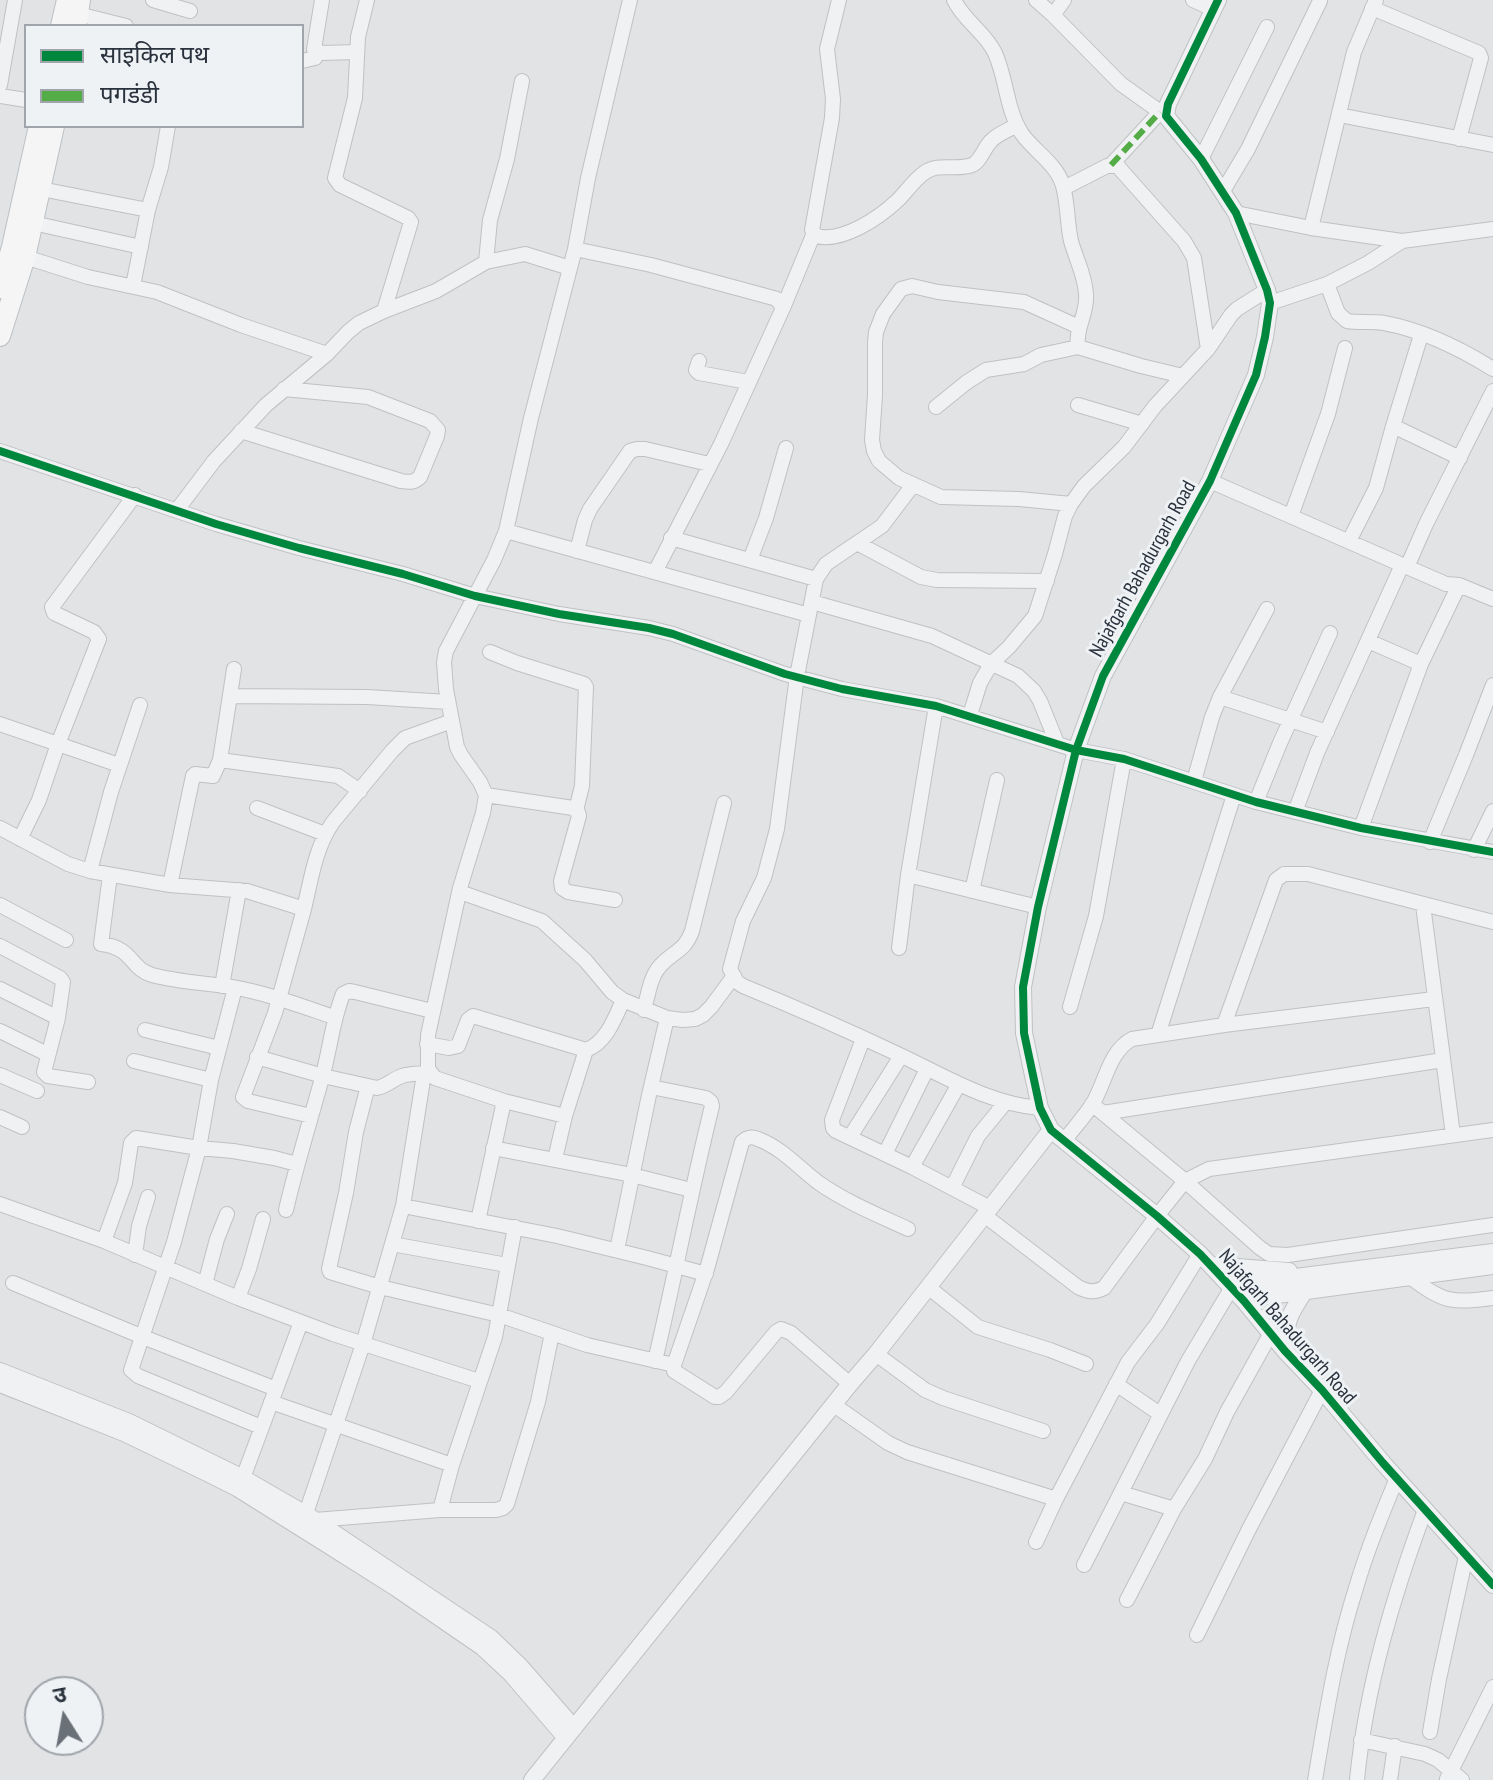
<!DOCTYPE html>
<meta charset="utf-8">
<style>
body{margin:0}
#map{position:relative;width:1493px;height:1780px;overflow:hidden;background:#e1e3e5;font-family:"PT Sans Narrow","Noto Sans Devanagari",sans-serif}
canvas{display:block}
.legend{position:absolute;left:24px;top:24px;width:280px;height:104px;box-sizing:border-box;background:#eff2f5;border:2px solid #a0a5ab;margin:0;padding:10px 14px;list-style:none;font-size:24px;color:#29323d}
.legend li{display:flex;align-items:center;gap:16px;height:40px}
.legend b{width:40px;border:2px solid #a0a5ab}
.north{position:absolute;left:24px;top:1676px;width:80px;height:80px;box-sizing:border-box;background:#eff2f5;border:2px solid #a0a5ab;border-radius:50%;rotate:349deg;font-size:22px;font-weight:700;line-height:32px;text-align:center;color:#29323d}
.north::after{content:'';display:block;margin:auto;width:28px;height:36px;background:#697078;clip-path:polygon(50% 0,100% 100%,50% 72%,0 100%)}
</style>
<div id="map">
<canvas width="1493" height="1780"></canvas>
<ul class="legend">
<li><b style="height:10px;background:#00873e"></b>साइकिल पथ</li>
<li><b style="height:10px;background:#53ac46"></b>पगडंडी</li>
</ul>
<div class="north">उ</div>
</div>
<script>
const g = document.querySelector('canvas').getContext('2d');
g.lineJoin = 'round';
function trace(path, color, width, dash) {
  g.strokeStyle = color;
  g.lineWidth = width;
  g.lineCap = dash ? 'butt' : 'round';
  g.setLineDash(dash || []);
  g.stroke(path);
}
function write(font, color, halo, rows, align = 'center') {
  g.font = font + ' "PT Sans Narrow",sans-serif';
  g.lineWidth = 6;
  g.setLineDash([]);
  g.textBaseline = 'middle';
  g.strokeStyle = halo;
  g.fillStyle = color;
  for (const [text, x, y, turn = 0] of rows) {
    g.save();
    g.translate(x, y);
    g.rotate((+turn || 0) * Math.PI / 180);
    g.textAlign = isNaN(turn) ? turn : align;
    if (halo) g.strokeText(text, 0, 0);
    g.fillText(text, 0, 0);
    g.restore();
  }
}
const minor = new Path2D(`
 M 153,0 L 190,11
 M 322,0 L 314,49 L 322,53 L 356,52
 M 367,0 L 358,37 L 355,98 L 335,178 L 340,185 L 408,218 L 411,222 L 384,311
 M 839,0 L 827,49 L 833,99 L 832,118 L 812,230 L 816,236 C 842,243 879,218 898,200 C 906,192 914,180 924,173 C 938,162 957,171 972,165 C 980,162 984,148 991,141 C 997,134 1009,130 1017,125
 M 954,0 C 964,21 985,32 995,53 C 1007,80 1006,109 1022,134 C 1035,152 1057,164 1063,186 C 1068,204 1067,223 1071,241 C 1076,259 1085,275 1086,294 C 1088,313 1075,328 1078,347 L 1141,366 L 1183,376
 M 1036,0 L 1053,15 L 1121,84 L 1166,116
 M 1193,0 L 1213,9
 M 1372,8 L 1479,53 L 1481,58 L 1459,139
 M 78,14 L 126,26
 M 1053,15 L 1064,0
 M 302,61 L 315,58 L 317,52
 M 0,85 L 15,0
 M 0,96 L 26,100
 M 1339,115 L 1493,145
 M 1201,159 L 1267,27
 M 1111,165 L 1160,112
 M 1064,188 L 1107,166 L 1118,166 L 1121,170 L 1184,241 L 1194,258 L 1208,349
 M 41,189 L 148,210
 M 1223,191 L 1248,149 L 1320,1
 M 1236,213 L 1311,228 L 1402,241 L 1493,229
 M 33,223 L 141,247
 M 1311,228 L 1354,52 L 1376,0
 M 575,249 L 651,265 L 744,290 L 777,299 L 783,308 L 721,444 L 655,572
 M 19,255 L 88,277 L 157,292 L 241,325 L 327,354
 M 486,262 L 525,254 L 570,268
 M 1327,284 L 1338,313 L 1347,321 C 1359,323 1372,321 1384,323 C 1422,330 1461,349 1493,369
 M 133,286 L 148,210 L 161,167 L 168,126
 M 1270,303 L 1327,284 L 1368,263 L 1402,241
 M 783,308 L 814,233
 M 699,361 L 696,370 L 699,373 L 748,382
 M 1078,405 L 1142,424
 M 936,407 L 967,382 L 986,370 L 1024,364 L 1041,355 L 1078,347
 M 1393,426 L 1460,458
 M 241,431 L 401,481 C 409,482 414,483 420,477 L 437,436 L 438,430 L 430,421 L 368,397 L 284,389
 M 0,451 L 216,524 L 299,548 L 403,574 L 475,596 L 559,614 L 649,628 L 673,634 L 785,674 L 842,689 L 936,706 L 1076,750 L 1124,759 L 1256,802 L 1361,828 L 1493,852
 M 1210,481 L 1446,584 L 1459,585 L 1493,599
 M 913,485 L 882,526 L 826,564 L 816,579 L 797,676 L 777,829 L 764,878 L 743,921 L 730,969 L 737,982 L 743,986 C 797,1008 849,1031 902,1056 C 946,1077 990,1104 1040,1108
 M 1071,504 L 1019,499 L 941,497 L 899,478 L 879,461 L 874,451 L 872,440 L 875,395 L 875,342 L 876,332 L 883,314 L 901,289 L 912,286 L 938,292 L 1024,302 L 1079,327
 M 177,510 L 214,461 L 266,405 L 327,354 L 348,332 L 359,323 L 384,311 L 436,291 L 486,262 L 490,220 L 507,159 L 522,81
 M 1291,516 L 1328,414 L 1345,348
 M 506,531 L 809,615
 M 671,538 L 816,579
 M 1349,541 L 1376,488 L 1393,426 L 1421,335
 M 857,543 L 921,577 L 937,580 L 1047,581
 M 577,551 L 585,520 L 590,509 L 630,451 L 637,449 L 645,449 L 709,464
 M 750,560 L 766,518 L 786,448
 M 1407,567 L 1426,524 L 1493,391
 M 812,602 L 932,636 L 1018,676 L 1034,691 L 1040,701 L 1057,743
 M 1368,641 L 1421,664
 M 490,652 L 517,663 L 584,684 L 586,687 L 582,786 L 576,810
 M 231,696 L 367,697 L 448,702
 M 1220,697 L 1327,732
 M 970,715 L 980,683 L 991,664 L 1009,647 L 1035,616 L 1055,554 L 1065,516 L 1071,504 L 1084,486 L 1124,447 L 1155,406 L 1208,349 L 1231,315 L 1237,309 L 1267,290
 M 0,724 L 119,765
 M 220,760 L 338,776 L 360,791
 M 1194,781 L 1212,717 L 1220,697 L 1267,609
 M 486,795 L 573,808 L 578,812 L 579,816 L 561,881 L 562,888 L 568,892 L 615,900
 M 1256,802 L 1280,743 L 1330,633
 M 257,808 L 325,834
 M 1295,812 L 1317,753 L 1402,565
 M 0,828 L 68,864 L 90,871 L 170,885 L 247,891 L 304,909 C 311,880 315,848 333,822 L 392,751 L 405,738 L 452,721
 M 1361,828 L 1421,664 L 1459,585
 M 20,839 L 39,800 L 58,744 L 99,639 L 94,632 L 54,613 L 52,607 L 135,495
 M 1430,842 L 1466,755 L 1493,685
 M 1474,850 L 1493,811
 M 90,871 L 111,792 L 140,705
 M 110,875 L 101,944 C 134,948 129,968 152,975 C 178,982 206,983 232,987 C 267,993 301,1006 334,1017
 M 908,875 L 1038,907
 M 170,885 L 193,776 L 195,774 L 213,776 L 220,760 L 234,669
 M 972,891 L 997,780
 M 460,892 L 542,921 L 585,960 L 612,992 L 623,1000 L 667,1018 L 683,1020 L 695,1019 L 703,1015 L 711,1007 L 734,976
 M 0,905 L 66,940
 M 1423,905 L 1453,1135
 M 304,909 L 275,1013 L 243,1097 L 248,1101 L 311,1116
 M 0,946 L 60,978 L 63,982 L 58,1018 L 44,1072 L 48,1076 L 88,1082
 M 899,948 L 908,875 L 936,706
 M 222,986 L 239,890
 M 235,988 L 211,1080 L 199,1148 L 174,1242 L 131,1370 L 138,1376 L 261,1427
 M 0,989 L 58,1018
 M 1070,1007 L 1096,916 L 1124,759
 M 644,1010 C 648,996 650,976 661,965 C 674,951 685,951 692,931 L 724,803
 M 1224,1025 L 1276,880 L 1284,874 L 1308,874 L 1493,922
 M 145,1030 L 219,1048
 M 0,1031 L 47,1054
 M 1158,1035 L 1234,795
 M 863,1039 L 832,1120 L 833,1128 L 836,1131 L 912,1167 L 990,1208
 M 427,1044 L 449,1048 L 458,1046 L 468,1020 L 473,1016 L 586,1050 C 606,1043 615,1018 623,1000
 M 257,1057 L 323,1076 L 377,1088 C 387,1086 393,1079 402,1076 C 411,1073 421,1074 430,1073
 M 134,1061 L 211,1080
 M 0,1075 L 37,1091
 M 368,1086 L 356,1132 L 346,1193 L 329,1269 L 330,1272 L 380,1287 L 499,1315 L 587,1345 L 674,1365
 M 651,1087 L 706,1098 L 711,1102 L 712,1106 C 691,1191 675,1276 655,1361
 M 1092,1104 L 1185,1181 L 1260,1248 L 1269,1254 L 1288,1255 L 1493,1225
 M 1103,1113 L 1443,1060
 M 565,1116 L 504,1101 L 435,1078 L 428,1069 L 428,1035 L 460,888 L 483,813 L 486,795 L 480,782 L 461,755 L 457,747 L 446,689 L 444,662 L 446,651 L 494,560 L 506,531 L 531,418 L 575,249 L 588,178 L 630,0
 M 0,1117 L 22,1127
 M 850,1137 L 901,1056
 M 1064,1141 C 1073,1129 1084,1117 1092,1105 C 1105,1084 1109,1051 1132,1039 L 1224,1025 L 1434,999
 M 493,1148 L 632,1175 L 691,1190
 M 885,1154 L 927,1069
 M 555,1159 L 565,1116 L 586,1050
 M 912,1167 L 959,1084
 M 952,1188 L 978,1136 L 1005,1103
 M 0,1204 L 104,1241 L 238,1298 L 333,1334 L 479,1381
 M 403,1206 L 557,1236 L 647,1258 L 706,1274
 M 286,1210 C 296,1166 310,1122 322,1078 C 330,1050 332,1022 343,994 L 349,991 L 355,992 L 432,1011
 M 984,1215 L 1078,1287 C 1088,1292 1094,1293 1104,1288 L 1157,1216 L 1185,1181 L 1209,1169 L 1493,1130
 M 478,1221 L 504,1101
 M 104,1241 L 125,1183 L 131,1143 L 136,1138 L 199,1148 L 233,1151 L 274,1158 L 297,1164
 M 392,1244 L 507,1265
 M 617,1250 L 649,1095 L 667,1018
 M 135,1255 L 139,1226 L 148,1197
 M 1410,1277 C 1444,1303 1452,1303 1493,1298
 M 13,1283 L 143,1337 L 276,1389
 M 205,1284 L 217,1239 L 227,1214
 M 928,1287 L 978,1327 L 1050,1350 L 1086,1364
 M 238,1298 L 249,1269 L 263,1219
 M 876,1354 L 925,1390 L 943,1398 L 1043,1431
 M 850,1384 L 791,1333 L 781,1329 L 776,1332 L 726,1392 L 719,1397 L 715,1397 L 674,1371 L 674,1365 L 707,1269 L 742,1142 C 747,1137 751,1136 758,1139 C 782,1148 799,1168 819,1183 C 846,1202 878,1215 908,1229
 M 1116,1384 L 1160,1414
 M 271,1402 L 452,1465
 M 834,1405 L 888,1443 L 907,1452 L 1056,1499
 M 243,1478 L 301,1322
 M 1121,1493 L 1174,1509
 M 440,1510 L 452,1465 L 495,1337 L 515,1227
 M 315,1520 L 440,1510 L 496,1510 L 503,1508 L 507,1504 L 538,1402 L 552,1333
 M 302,1525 L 363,1344 L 403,1206 L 424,1074
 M 1036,1542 L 1056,1499 L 1128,1362 L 1157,1324 L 1200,1254
 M 1084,1565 L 1188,1361 L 1232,1287
 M 1127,1600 L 1174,1509 L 1205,1459 L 1227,1412 L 1271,1333
 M 1197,1635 L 1248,1531 L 1322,1390
 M 1430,1732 L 1439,1679 L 1466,1556
 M 1361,1740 L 1425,1754 L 1438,1760 L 1462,1780
 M 1447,1779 L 1493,1687
 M 1315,1780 C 1326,1715 1336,1650 1356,1588 C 1367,1550 1382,1514 1397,1478
 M 1357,1780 C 1366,1687 1393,1597 1425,1510
 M 1390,1780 L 1395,1746`);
const tertiary = new Path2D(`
 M 1218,0 L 1168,104 L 1166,116 L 1201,159 L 1236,213 L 1267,290 L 1270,303 L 1265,337 L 1256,375 L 1210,481 L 1103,676 L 1076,750 L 1038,907 L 1023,987 L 1024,1033 L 1040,1108 L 1051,1130 L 1157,1216 L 1200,1254 L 1244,1301 L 1285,1351 L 1322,1390 L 1383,1463 L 1493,1585
 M 1211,1265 L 1289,1271
 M 1232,1287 L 1256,1282 L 1493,1252
 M 1244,1301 L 1262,1297 L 1493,1266
 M 1285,1351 C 1286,1321 1288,1316 1305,1291
 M 0,1371 L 129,1422 L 243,1478 L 307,1515 L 491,1638 L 520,1666 L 574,1728
 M 0,1384 L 124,1433 L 207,1473 L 237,1488 L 328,1545 L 396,1588 L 482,1647 L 511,1674 L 566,1738
 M 532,1780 L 850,1384 L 876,1354 L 1051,1130`);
const primary = new Path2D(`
 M 61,26 L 67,0
 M 76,26 L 80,0
 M 0,288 L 12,247 L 39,126
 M 0,336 L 25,257 L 54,126`);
trace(minor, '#bfc1c3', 16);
trace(tertiary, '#bfc1c3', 18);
trace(primary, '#bdc0c3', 22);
trace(minor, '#f0f1f3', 14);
trace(tertiary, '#f0f1f3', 16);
trace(primary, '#f5f5f6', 20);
trace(new Path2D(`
 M 1111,165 L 1160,112`), '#53ac46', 6, [12, 6]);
trace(new Path2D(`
 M 1218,0 L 1168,104 L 1166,116 L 1201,159 L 1236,213 L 1267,290 L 1270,303 L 1265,337 L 1256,375 L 1210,481 L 1103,676 L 1076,750 L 1038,907 L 1023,987 L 1024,1033 L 1040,1108 L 1051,1130 L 1157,1216 L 1200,1254 L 1244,1301 L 1285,1351 L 1322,1390 L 1383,1463 L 1493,1585
 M 0,451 L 216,524 L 299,548 L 403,574 L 475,596 L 559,614 L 649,628 L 673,634 L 785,674 L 842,689 L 936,706 L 1076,750 L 1124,759 L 1256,802 L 1361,828 L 1493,852`), '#00873e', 8);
write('20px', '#29323d', '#eff2f5', [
 ["Najafgarh Bahadurgarh Road",1143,569,-61],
 ["Najafgarh Bahadurgarh Road",1287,1327,49]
]);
</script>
